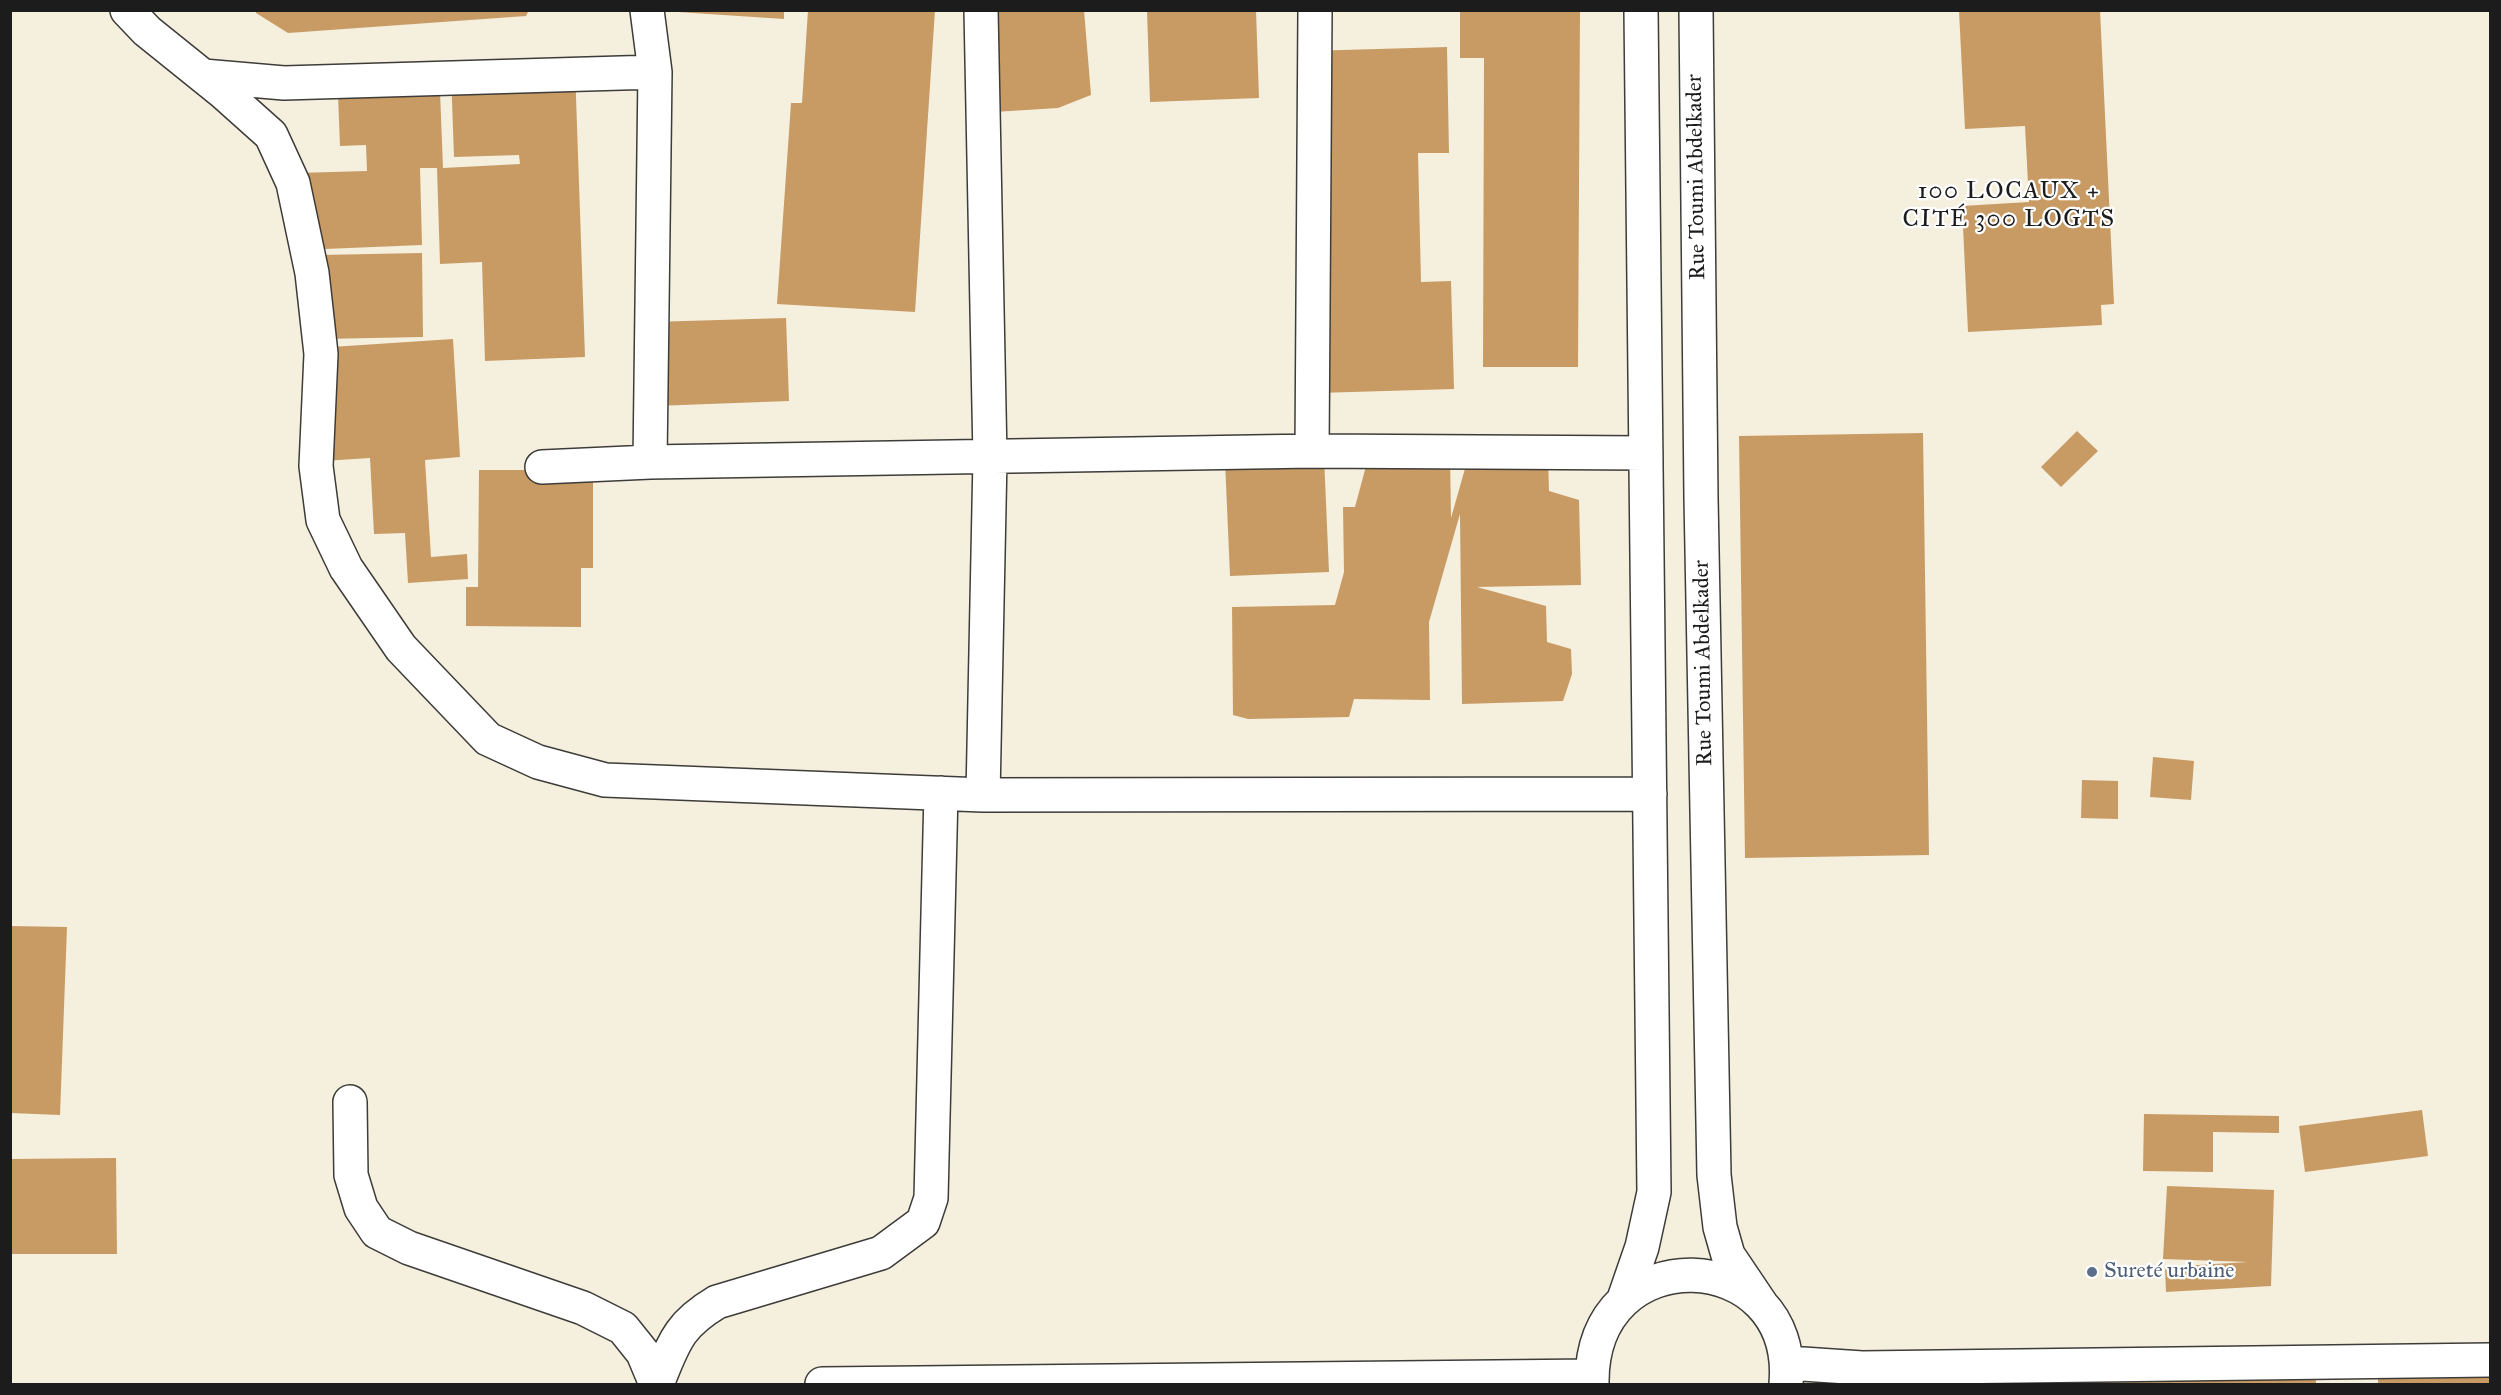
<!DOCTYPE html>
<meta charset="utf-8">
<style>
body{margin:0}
#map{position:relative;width:2501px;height:1395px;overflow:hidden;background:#f5efde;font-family:"IM FELL Great Primer",serif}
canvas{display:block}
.frame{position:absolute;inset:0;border:12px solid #1c1c1c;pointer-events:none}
</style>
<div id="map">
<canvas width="2501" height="1395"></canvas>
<div class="frame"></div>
</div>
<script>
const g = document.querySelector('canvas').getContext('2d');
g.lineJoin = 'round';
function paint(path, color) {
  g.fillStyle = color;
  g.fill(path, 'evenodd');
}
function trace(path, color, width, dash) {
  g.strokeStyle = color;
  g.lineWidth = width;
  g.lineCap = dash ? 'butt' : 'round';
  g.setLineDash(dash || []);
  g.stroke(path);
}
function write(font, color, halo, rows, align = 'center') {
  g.font = font + ' "IM FELL Great Primer",serif';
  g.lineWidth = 4.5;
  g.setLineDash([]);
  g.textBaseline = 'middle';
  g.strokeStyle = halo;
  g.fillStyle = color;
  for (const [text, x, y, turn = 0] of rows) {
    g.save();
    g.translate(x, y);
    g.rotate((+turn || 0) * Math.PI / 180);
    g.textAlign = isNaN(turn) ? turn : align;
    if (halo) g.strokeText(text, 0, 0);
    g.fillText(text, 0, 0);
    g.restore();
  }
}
paint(new Path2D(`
 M 256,10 L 529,10 L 526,16 L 288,33 L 256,13 Z
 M 678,10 L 784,10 L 784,19 L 678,12 Z
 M 808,10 L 935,10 L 915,312 L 777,304 L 791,103 L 802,103 Z
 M 983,10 L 1084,10 L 1091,95 L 1058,108 L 994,112 Z
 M 1147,10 L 1256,10 L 1259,98 L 1150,102 Z
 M 1460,10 L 1580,10 L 1578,367 L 1483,367 L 1484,58 L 1460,58 Z
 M 1974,10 L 2100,10 L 2114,304 L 2101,305 L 2102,325 L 1968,332 L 1962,206 L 2029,202 L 2025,126 L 1965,129 L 1959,11 Z
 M 1447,47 L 1449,153 L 1418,153 L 1421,282 L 1451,281 L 1454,389 L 1317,393 L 1308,51 Z
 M 439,66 L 443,168 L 520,164 L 519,155 L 454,157 L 451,73 L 575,68 L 585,357 L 485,361 L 482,262 L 440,264 L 437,168 L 420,168 L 422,245 L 300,250 L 297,173 L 367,171 L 366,145 L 340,146 L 337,70 Z
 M 422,253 L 423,337 L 321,339 L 319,255 Z
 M 786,318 L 789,401 L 655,406 L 652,322 Z
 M 453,339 L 460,457 L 425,460 L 431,557 L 467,554 L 468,579 L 408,583 L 405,533 L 374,534 L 370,458 L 323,461 L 316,348 Z
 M 2077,431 L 2098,451 L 2061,487 L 2041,467 Z
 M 1923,433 L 1929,855 L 1745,858 L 1739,436 Z
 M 1450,454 L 1451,518 L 1468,458 L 1548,457 L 1549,491 L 1579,500 L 1581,585 L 1477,587 L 1546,606 L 1547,642 L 1571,649 L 1572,674 L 1563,701 L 1462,704 L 1460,514 L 1429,622 L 1430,700 L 1354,699 L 1349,717 L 1248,719 L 1233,715 L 1232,607 L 1335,605 L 1344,572 L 1343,507 L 1355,507 L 1369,455 Z
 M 1324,457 L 1329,572 L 1230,576 L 1225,461 Z
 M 479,470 L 593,470 L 593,568 L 581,568 L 581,627 L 466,626 L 466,587 L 478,587 Z
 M 2153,757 L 2194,761 L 2191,800 L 2150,797 Z
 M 2082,780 L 2118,781 L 2118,819 L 2081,818 Z
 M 10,926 L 67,927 L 60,1115 L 10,1113 Z
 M 2422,1110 L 2428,1156 L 2305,1172 L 2299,1126 Z
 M 2144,1114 L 2279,1116 L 2279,1133 L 2213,1132 L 2213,1172 L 2143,1171 Z
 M 116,1158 L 117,1254 L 10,1254 L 10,1159 Z
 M 2167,1186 L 2274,1190 L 2271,1286 L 2166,1292 L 2165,1267 L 2248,1262 L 2163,1259 Z
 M 2315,1360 L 2316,1384 L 2097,1384 L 2096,1367 Z
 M 2490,1364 L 2490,1384 L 2378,1384 L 2378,1366 Z`), '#c89b64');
const minor = new Path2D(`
 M 127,10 L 147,31 L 224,93 L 271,135 L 293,183 L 312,273 L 321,354 L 316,466 L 323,520 L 346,568 L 401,648 L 488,739 L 538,762 L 605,780 L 983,795 L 1650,794
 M 647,10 L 655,72 L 650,462
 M 981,10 L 990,458 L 983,795
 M 1696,10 L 1701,498 L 1714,1175 L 1720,1227 L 1728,1255 L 1761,1304
 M 203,76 L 284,83 L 655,72
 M 1312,451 L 1315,10
 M 542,467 L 650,462 L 1312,451 L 1646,453
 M 350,1102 L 351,1175 L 361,1208 L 377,1232 L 409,1248 L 583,1308 L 623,1328 L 643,1353 L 656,1384
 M 1624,1299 L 1642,1247 L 1654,1192 L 1641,10
 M 1788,1363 L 1862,1368 L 2490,1360
 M 657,1384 C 674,1343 677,1326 717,1302 L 881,1253 L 923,1222 L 931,1198 L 941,793
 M 822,1384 L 1592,1376
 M 1592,1384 C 1590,1234 1798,1244 1786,1384`);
trace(minor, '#3d3c39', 36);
trace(minor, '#fff', 33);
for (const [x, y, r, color] of [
 [2092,1272,6,"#5c6f8a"]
]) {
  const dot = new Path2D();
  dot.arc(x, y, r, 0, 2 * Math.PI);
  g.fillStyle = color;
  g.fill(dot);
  trace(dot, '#fff', 2);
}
write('22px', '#1c1c1c', '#fff', [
 ["Rue Toumi Abdelkader",1697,177,-91],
 ["Rue Toumi Abdelkader",1704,663,-91]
]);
write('22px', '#4e5e75', '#fff', [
 ["Sureté urbaine",2104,1272]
], 'left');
g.letterSpacing = '1.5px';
write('24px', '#1c1c1c', '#fff', [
 ["100 LOCAUX +",2009,192],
 ["CITÉ 300 LOGTS",2009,220]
]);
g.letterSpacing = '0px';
</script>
